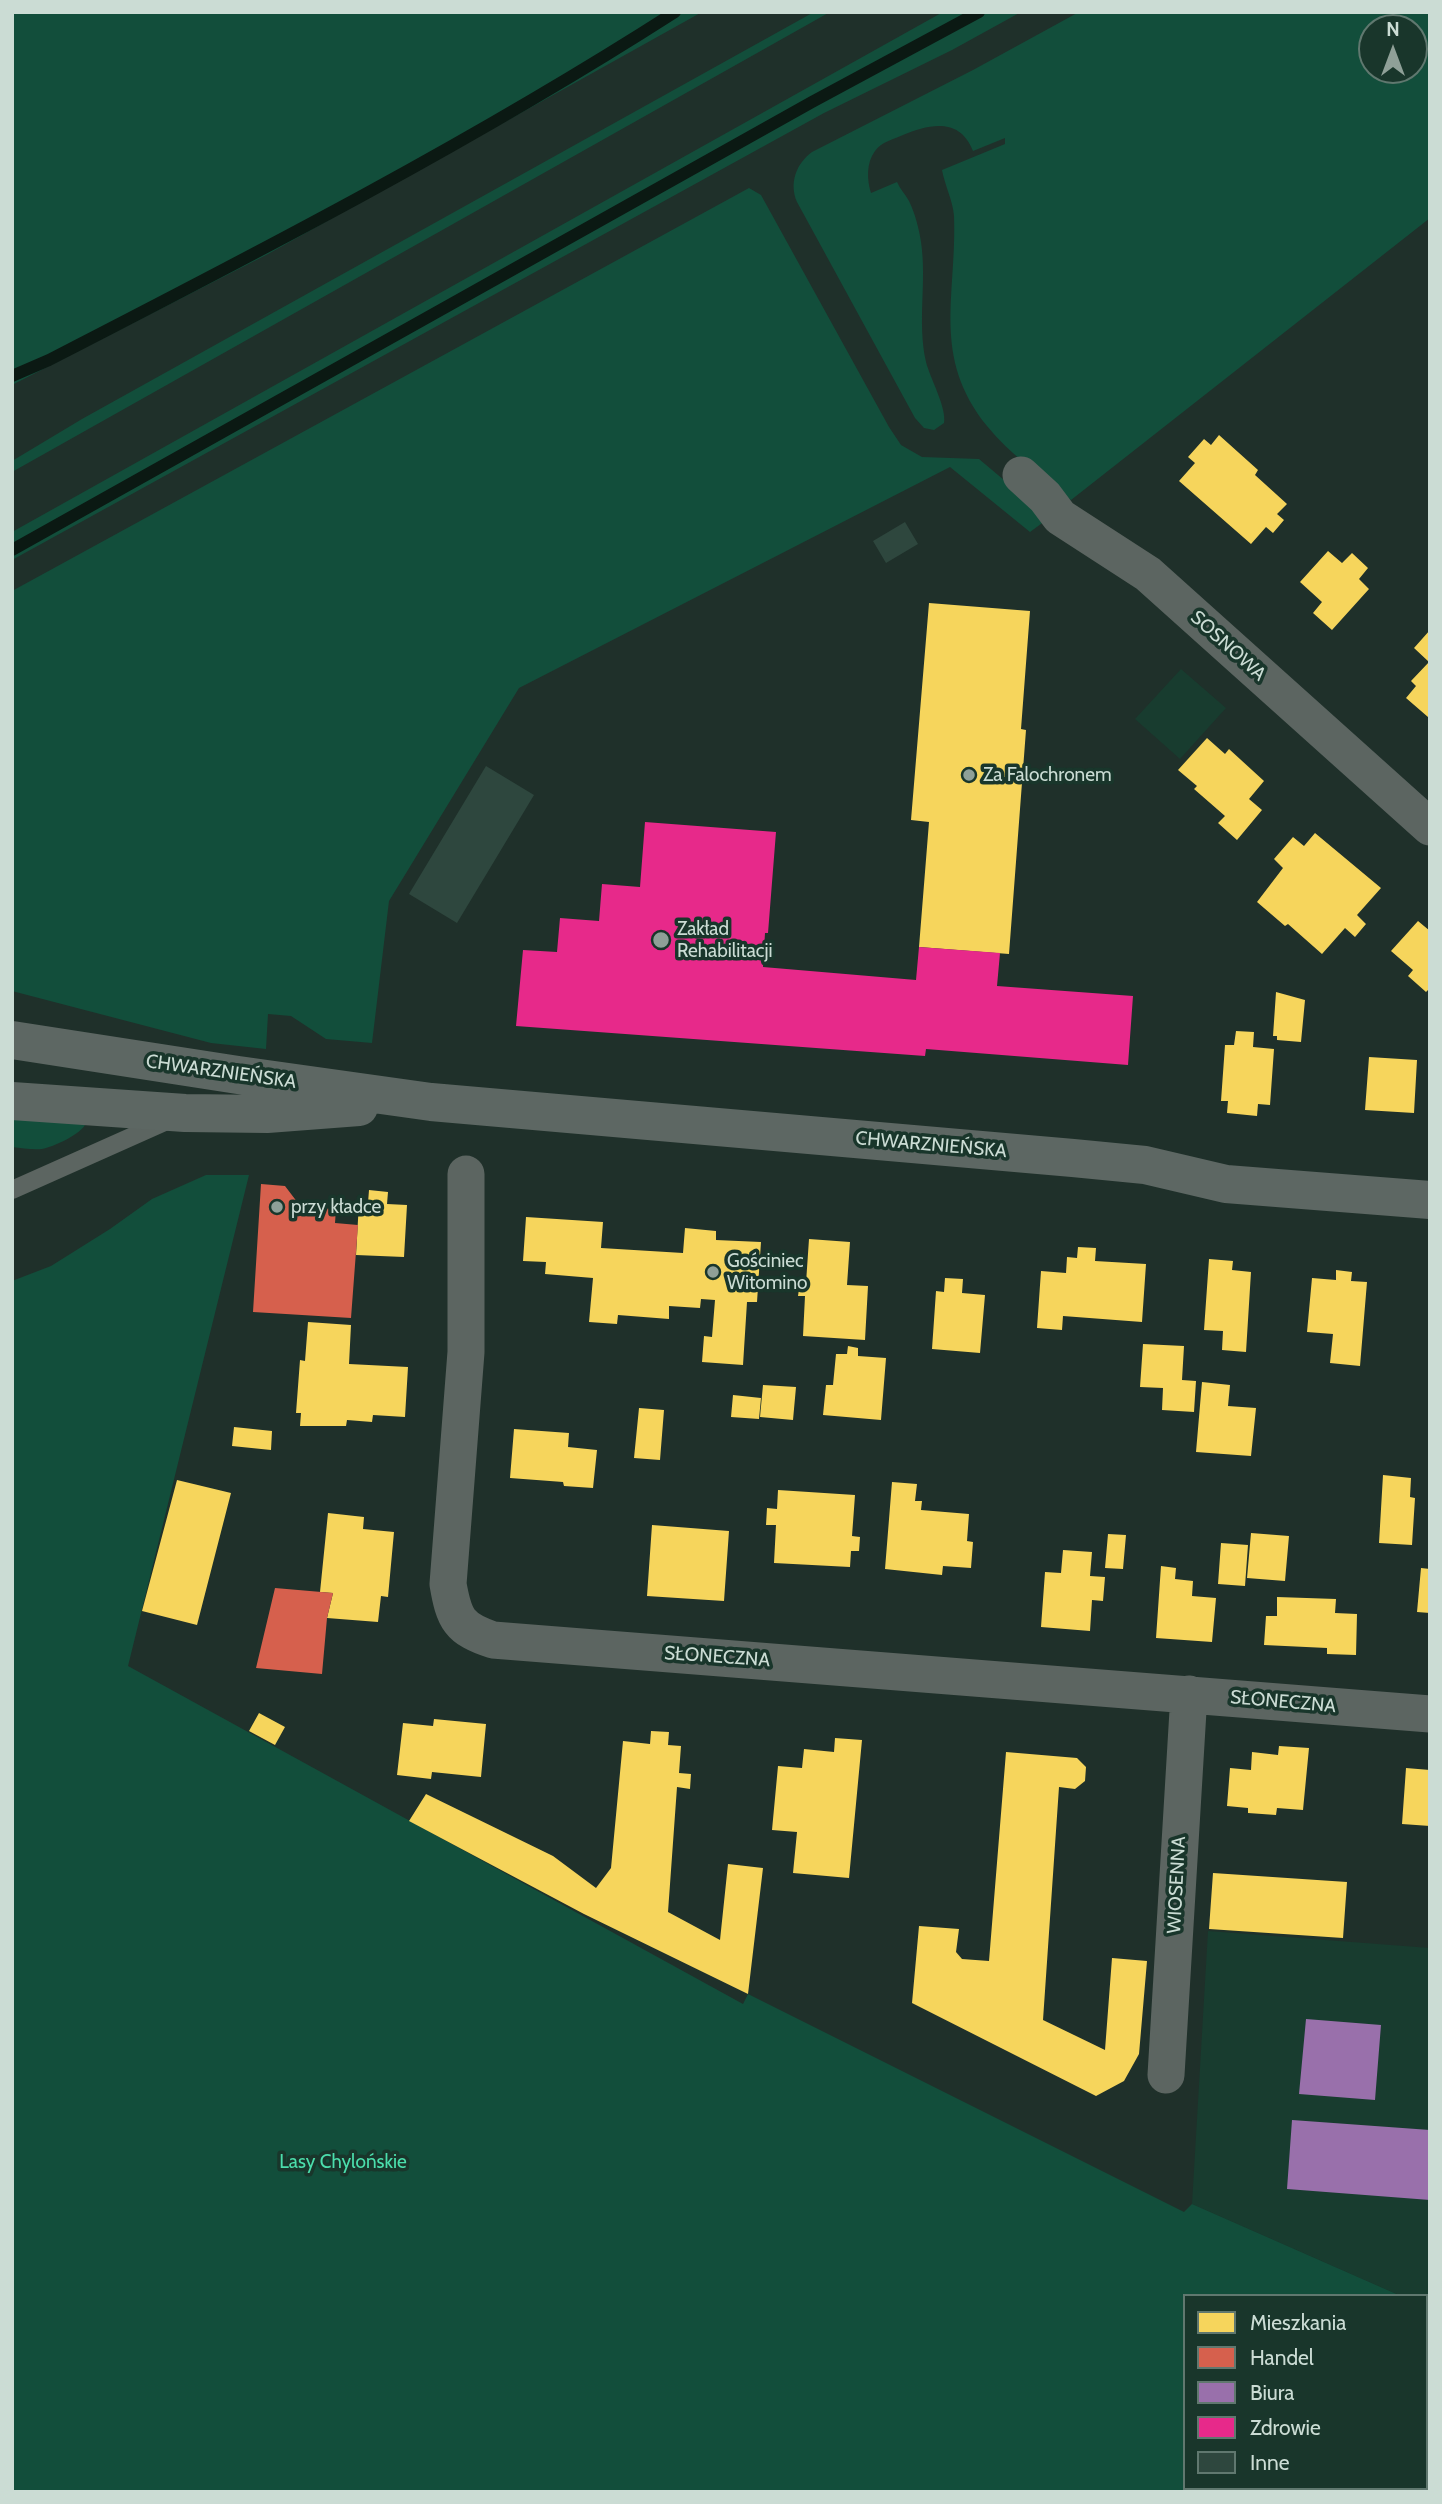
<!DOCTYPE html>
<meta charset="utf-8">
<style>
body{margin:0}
#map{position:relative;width:1442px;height:2504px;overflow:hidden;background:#1f302a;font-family:Cabin,sans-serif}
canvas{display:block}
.frame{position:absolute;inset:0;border:14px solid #cbdcd4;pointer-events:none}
.legend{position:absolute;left:1183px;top:2294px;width:245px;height:196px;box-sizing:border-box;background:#19362b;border:2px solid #60786f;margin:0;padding:9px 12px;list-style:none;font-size:21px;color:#cbdcd4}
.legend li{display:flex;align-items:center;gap:14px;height:35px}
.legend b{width:35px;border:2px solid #60786f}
.north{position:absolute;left:1358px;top:14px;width:70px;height:70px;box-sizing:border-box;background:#19362b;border:2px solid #60786f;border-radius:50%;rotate:0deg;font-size:19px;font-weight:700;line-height:28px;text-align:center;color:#cbdcd4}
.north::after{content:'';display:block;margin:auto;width:24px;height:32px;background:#8fa098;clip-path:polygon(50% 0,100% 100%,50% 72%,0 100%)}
</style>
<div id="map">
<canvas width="1442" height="2504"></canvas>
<div class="frame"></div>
<ul class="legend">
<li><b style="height:19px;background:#f6d55c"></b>Mieszkania</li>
<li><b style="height:19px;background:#d6604d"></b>Handel</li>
<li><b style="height:19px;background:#9970ab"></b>Biura</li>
<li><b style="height:19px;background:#e7298a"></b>Zdrowie</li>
<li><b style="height:19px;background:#2e473e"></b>Inne</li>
</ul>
<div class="north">N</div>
</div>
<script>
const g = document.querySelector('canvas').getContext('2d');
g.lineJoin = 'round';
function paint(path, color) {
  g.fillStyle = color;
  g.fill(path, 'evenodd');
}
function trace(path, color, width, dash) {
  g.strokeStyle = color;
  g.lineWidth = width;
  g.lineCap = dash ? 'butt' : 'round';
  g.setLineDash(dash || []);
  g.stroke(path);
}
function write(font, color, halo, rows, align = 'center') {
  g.font = font + ' Cabin,sans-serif';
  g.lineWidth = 7;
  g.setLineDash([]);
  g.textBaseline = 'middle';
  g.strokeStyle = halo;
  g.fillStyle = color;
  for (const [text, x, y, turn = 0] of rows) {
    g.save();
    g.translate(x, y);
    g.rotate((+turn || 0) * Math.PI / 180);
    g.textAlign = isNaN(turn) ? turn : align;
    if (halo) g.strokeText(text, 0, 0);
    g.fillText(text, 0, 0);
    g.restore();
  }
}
paint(new Path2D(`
 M 1181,669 L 1226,708 L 1180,759 L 1135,719 Z
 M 1208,1931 L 1430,1948 L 1430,2308 L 1426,2307 L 1426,2296 L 1401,2296 L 1192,2204 Z`), '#183c2f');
paint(new Path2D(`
 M 12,12 L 702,12 L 268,254 L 12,385 Z
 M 814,12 L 830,12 L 12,472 L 12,461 L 82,419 Z
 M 943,12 L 1021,12 L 952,50 L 824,113 L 12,560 L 12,532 Z
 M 1079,12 L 1430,12 L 1430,218 L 1071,500 C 1043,477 1010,455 987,426 C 931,356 957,296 954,216 C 953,201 945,186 942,170 L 1005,144 L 1005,138 L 973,151 C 960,117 929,124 903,135 C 894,139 881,142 875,151 C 866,163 867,180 871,193 L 897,182 C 900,189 905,194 909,201 C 915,213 919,229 921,242 C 927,282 917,322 926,362 C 930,378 947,408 944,423 L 934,430 L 924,428 L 915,418 L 797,202 C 789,183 796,164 812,152 L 973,70 ZM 1372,28 L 1414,28 L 1414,70 L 1372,70 Z
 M 749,188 L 761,195 L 889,427 L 901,445 L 922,457 L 979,459 L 1049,518 L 1030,532 L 950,467 L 519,688 L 389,901 L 372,1043 L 326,1039 L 291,1016 L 268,1014 L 266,1049 L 211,1043 L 12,991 L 12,591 Z
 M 12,1111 L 86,1123 C 82,1134 53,1147 42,1149 C 32,1150 22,1148 12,1147 Z
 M 206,1175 L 249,1175 L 128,1666 L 743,2004 L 748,1994 L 1184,2212 L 1192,2204 L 1401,2296 L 1185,2296 L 1185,2488 L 1426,2488 L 1426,2307 L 1430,2308 L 1430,2492 L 12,2492 L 12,1281 L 51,1266 L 110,1229 L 152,1199 Z`), '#124e3b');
paint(new Path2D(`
 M 1219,435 L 1258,470 L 1255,475 L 1287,504 L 1277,514 L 1284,520 L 1273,533 L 1266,527 L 1251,544 L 1179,481 L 1195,463 L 1188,457 L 1204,439 L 1211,445 Z
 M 1328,551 L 1342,563 L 1352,553 L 1368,568 L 1359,579 L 1369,589 L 1332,630 L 1313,613 L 1322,602 L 1300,582 Z
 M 929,603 L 1030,611 L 1021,729 L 1026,730 L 1009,954 L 919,947 L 929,822 L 911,820 Z
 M 1430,630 L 1430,715 L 1428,717 L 1406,698 L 1416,686 L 1411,681 L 1429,662 L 1414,648 Z
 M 1207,738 L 1225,754 L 1229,749 L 1264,781 L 1249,799 L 1262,810 L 1237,840 L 1218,823 L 1225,816 L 1194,789 L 1197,786 L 1178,770 Z
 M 1315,833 L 1381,888 L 1357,915 L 1366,924 L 1355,937 L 1345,928 L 1322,954 L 1288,924 L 1285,926 L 1257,902 L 1283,868 L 1274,859 L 1293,837 L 1304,846 Z
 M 1418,921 L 1430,931 L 1430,988 L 1426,992 L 1408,976 L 1413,970 L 1391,951 Z
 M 1276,992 L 1305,1000 L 1301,1042 L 1277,1040 L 1277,1036 L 1273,1036 Z
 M 1236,1031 L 1254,1032 L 1253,1047 L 1274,1049 L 1270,1105 L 1258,1104 L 1257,1116 L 1227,1113 L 1228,1101 L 1221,1101 L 1225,1045 L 1234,1045 Z
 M 1369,1057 L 1417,1060 L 1414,1113 L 1365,1110 Z
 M 369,1190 L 388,1192 L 387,1204 L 407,1205 L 404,1257 L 356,1255 L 359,1202 L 368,1203 Z
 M 526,1217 L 603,1222 L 601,1248 L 683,1253 L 685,1228 L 716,1231 L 716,1240 L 761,1242 L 757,1302 L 747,1302 L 743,1365 L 702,1362 L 704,1336 L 712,1337 L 715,1300 L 701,1299 L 700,1308 L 669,1306 L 669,1319 L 618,1315 L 617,1324 L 589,1322 L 593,1278 L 545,1274 L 546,1262 L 523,1261 Z
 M 809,1239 L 850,1242 L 847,1285 L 868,1286 L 865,1340 L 803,1336 L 805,1296 L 798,1296 L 800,1282 L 806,1283 Z
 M 1078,1247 L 1096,1248 L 1095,1261 L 1146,1264 L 1142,1322 L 1063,1316 L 1062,1330 L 1037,1328 L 1041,1271 L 1066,1273 L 1067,1257 L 1077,1258 Z
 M 1209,1259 L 1233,1261 L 1232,1270 L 1251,1272 L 1246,1352 L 1222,1350 L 1223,1331 L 1204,1330 Z
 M 1336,1270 L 1352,1272 L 1351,1281 L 1367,1282 L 1360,1366 L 1330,1363 L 1333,1334 L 1307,1332 L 1312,1278 L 1336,1280 Z
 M 945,1278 L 963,1279 L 962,1293 L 985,1295 L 980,1353 L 932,1349 L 936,1291 L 944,1292 Z
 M 308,1322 L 351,1325 L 349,1364 L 408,1367 L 405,1417 L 373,1415 L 372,1422 L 347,1420 L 346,1426 L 300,1426 L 301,1413 L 296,1413 L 300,1360 L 305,1361 Z
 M 1143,1344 L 1184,1346 L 1182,1380 L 1196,1381 L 1194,1412 L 1162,1410 L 1163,1388 L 1140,1387 Z
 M 848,1346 L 858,1348 L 858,1356 L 886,1358 L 881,1420 L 823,1415 L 826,1385 L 833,1385 L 836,1354 L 847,1354 Z
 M 1202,1382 L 1230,1385 L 1228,1406 L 1256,1408 L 1251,1456 L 1196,1452 Z
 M 763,1385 L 796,1387 L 793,1420 L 760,1417 Z
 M 733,1395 L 761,1398 L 759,1419 L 731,1417 Z
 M 639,1408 L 664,1410 L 660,1460 L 634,1458 Z
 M 234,1427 L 272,1431 L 271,1450 L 232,1446 Z
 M 514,1429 L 569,1433 L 568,1447 L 597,1450 L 593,1488 L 564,1486 L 563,1482 L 510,1478 Z
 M 1383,1475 L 1411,1478 L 1410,1497 L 1415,1498 L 1412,1545 L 1379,1543 Z
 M 177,1480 L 231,1493 L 197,1625 L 142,1611 Z
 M 892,1482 L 917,1484 L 915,1501 L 922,1501 L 921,1510 L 969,1514 L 967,1541 L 973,1542 L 971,1568 L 943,1566 L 942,1575 L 885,1569 Z
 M 778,1490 L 855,1495 L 852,1536 L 860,1537 L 859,1551 L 851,1551 L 850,1567 L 774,1563 L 776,1525 L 766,1525 L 767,1508 L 777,1509 Z
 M 328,1513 L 364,1517 L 363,1529 L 394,1532 L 388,1597 L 381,1596 L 378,1622 L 327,1618 L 333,1593 L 320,1592 Z
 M 652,1525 L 729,1531 L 724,1601 L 647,1596 Z
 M 1251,1533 L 1289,1536 L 1285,1581 L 1247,1578 Z
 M 1108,1534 L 1126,1535 L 1123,1569 L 1105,1568 Z
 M 1221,1543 L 1248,1545 L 1245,1586 L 1218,1584 Z
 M 1063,1550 L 1092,1552 L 1090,1576 L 1105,1577 L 1103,1601 L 1092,1600 L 1090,1631 L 1041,1627 L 1045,1572 L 1061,1573 Z
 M 1161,1566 L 1176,1568 L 1175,1579 L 1193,1581 L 1192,1596 L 1216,1598 L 1212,1642 L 1156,1638 Z
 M 1421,1568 L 1430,1569 L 1430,1613 L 1417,1612 Z
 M 1277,1597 L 1336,1599 L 1335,1613 L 1357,1614 L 1356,1655 L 1327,1654 L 1327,1648 L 1264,1645 L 1266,1616 L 1277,1616 Z
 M 259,1713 L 285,1727 L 275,1745 L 249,1731 Z
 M 434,1719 L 486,1724 L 481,1777 L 432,1772 L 431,1779 L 397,1775 L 403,1723 L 433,1726 Z
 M 651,1731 L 669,1732 L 668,1745 L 681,1746 L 679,1773 L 691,1774 L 690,1789 L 677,1787 L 668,1912 L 720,1940 L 728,1864 L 763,1868 L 748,1994 L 584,1914 L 409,1821 L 426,1794 L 553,1856 L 596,1888 L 611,1868 L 623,1741 L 650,1744 Z
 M 835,1738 L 862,1740 L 849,1878 L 793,1873 L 797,1832 L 772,1830 L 778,1766 L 802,1768 L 804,1749 L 834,1752 Z
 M 1279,1746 L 1309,1748 L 1303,1810 L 1277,1808 L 1276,1815 L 1248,1813 L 1248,1808 L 1227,1806 L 1230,1768 L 1251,1770 L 1252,1752 L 1278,1755 Z
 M 1006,1752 L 1077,1758 L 1086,1767 L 1085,1781 L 1075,1789 L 1059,1787 L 1043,2020 L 1105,2050 L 1112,1958 L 1147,1961 L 1139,2054 L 1124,2081 L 1096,2096 L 912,2003 L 919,1926 L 959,1929 L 956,1952 L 962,1959 L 989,1961 Z
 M 1406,1768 L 1430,1770 L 1430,1826 L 1402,1824 Z
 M 1213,1873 L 1347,1882 L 1343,1938 L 1209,1929 Z`), '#f6d55c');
paint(new Path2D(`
 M 261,1184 L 285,1186 L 301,1207 L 336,1209 L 335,1223 L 358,1225 L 351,1318 L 253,1312 Z
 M 275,1588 L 333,1593 L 327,1618 L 322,1674 L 256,1668 Z`), '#d6604d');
paint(new Path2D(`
 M 1306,2019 L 1381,2025 L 1375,2100 L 1299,2094 Z
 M 1292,2120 L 1430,2130 L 1430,2200 L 1287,2189 Z`), '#9970ab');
paint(new Path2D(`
 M 645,822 L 776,832 L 768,933 L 765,933 L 763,967 L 916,980 L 919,947 L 1000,953 L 997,986 L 1133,996 L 1128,1065 L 926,1049 L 925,1056 L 516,1026 L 523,950 L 557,952 L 560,918 L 599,921 L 602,884 L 640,887 Z`), '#e7298a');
trace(new Path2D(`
 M 12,376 L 49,360 C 261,251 474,141 675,12
 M 12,550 L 812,102 L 979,12`), '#0b1913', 12);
paint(new Path2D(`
 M 905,522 L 918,544 L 886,563 L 873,541 Z
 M 486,766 L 534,795 L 457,923 L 409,894 Z`), '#2e473e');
trace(new Path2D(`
 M 12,1190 L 169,1120`), '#5c6561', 18);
trace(new Path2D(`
 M 1021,475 L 1045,497 L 1060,517 L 1148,574 L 1430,827
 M 466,1174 L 466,1352 L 448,1584 C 454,1619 459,1629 493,1640 L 1430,1714
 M 1166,2075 L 1189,1694`), '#5c6561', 37);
trace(new Path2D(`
 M 12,1040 L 238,1075 L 431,1102 L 1073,1158 L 1145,1165 L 1226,1184 L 1430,1200
 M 12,1101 L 185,1113 L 267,1114 L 359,1107`), '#5d6763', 38);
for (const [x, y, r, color] of [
 [969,775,7,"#8fa098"],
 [661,940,9,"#8fa098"],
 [277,1207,7,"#8fa098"],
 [713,1272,7,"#8fa098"]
]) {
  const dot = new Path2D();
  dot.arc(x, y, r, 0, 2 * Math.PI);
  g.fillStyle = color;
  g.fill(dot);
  trace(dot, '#19362b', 2.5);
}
write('19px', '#cbdcd4', '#19362b', [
 ["SOSNOWA",1228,646,42],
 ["CHWARZNIEŃSKA",221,1072,8],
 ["CHWARZNIEŃSKA",931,1145,5],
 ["SŁONECZNA",717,1657,4],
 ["SŁONECZNA",1283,1702,5],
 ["WIOSENNA",1177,1885,-87]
]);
write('19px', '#cbdcd4', '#19362b', [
 ["Za Falochronem",983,775],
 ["Zakład",677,929],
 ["Rehabilitacji",677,951],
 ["przy kładce",291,1207],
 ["Gościniec",727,1261],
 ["Witomino",727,1283]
], 'left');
write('19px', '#4bdeac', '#19362b', [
 ["Lasy Chylońskie",343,2162]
]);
</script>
